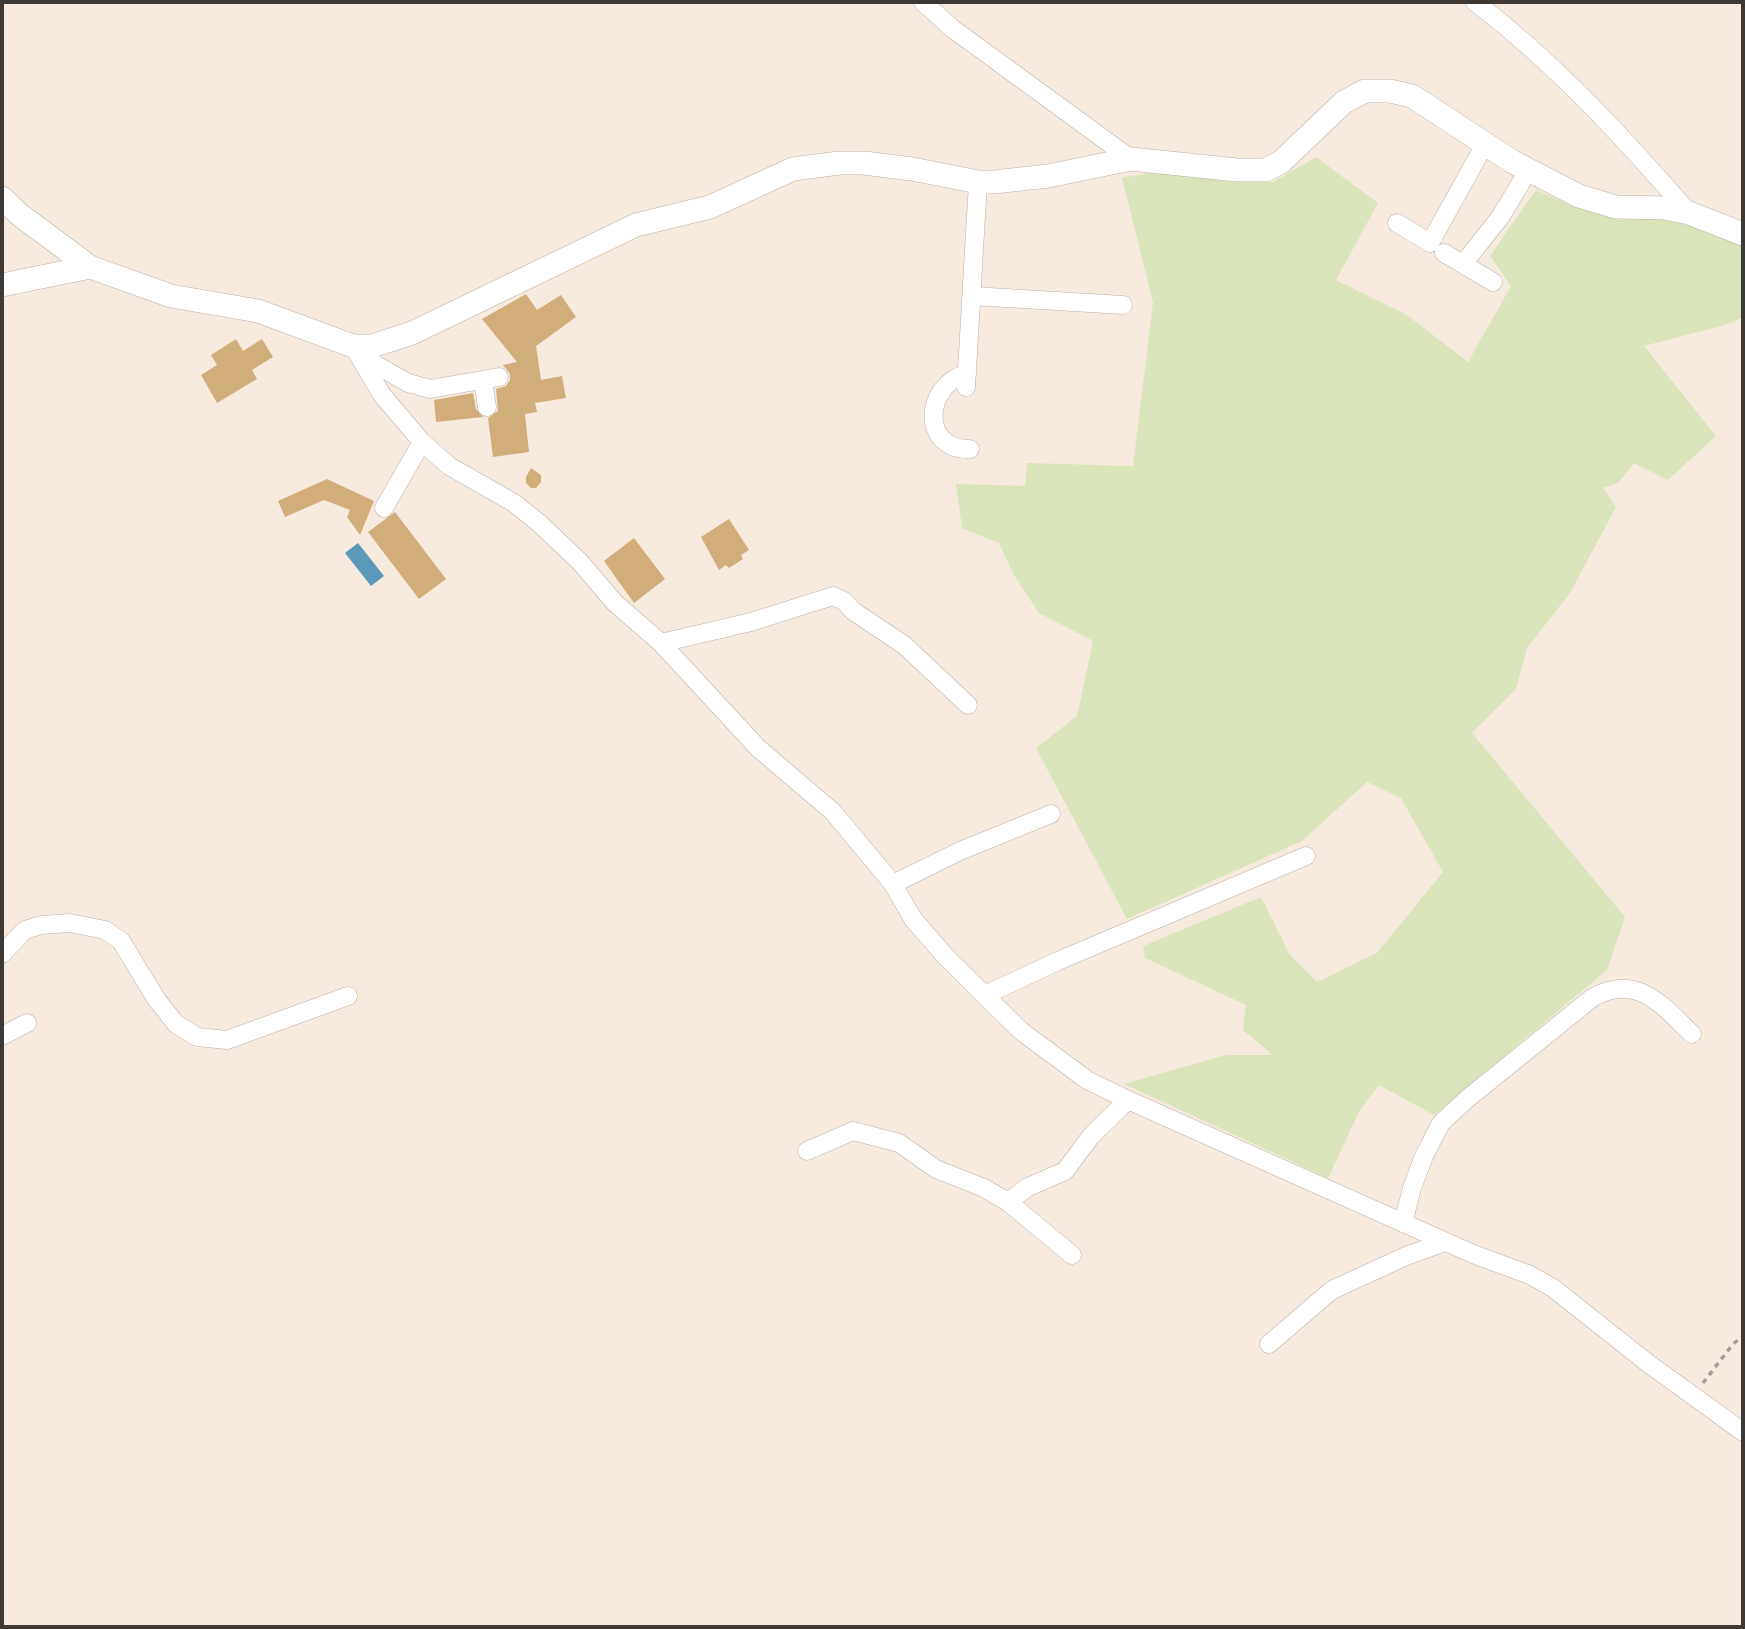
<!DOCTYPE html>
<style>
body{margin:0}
#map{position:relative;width:1745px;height:1629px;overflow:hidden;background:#f7eadf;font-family:"PT Sans",sans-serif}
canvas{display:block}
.frame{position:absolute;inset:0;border:4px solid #3e3935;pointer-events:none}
</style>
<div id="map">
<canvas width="1745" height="1629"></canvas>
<div class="frame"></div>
</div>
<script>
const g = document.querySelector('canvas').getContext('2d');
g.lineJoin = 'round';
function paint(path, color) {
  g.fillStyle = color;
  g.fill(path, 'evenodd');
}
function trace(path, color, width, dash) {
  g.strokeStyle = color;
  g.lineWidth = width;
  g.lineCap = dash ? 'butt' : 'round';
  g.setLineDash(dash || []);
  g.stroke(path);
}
paint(new Path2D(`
 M 1316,157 L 1378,203 L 1336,280 L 1407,315 L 1468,362 L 1511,286 L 1490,256 L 1536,190 L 1574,207 L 1620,220 L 1656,219 L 1700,226 L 1743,243 L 1743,317 L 1725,325 L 1644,346 L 1716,436 L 1668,480 L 1634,463 L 1618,483 L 1603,488 L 1616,507 L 1570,593 L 1527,648 L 1516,689 L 1472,733 L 1625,917 L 1607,970 L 1434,1115 L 1379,1085 L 1360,1110 L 1328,1178 L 1124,1084 L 1226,1055 L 1273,1055 L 1243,1030 L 1246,1005 L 1145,958 L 1143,946 L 1261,897 L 1290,955 L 1317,982 L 1377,953 L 1443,872 L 1401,798 L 1367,782 L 1302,841 L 1127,919 L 1036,748 L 1077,716 L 1093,641 L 1039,613 L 1014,575 L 999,543 L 962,528 L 956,484 L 1025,486 L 1027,463 L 1133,466 L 1153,303 L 1122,178 L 1153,172 L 1273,182 Z`), '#dae4bb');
paint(new Path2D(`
 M 358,543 L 384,576 L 371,586 L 345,553 Z`), '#5c98b9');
paint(new Path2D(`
 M 526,294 L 537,310 L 561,295 L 576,317 L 536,346 L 541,380 L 562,376 L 566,398 L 535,403 L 537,412 L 525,414 L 529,452 L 493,457 L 488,418 L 498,411 L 496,389 L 506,386 L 510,380 L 510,374 L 503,365 L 517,362 L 482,319 Z
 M 236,339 L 243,351 L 262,339 L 273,357 L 252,370 L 257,379 L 217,403 L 201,375 L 217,365 L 211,355 Z
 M 473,393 L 476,409 L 483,417 L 436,422 L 434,400 Z
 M 531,468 L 541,475 L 541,482 L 536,488 L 531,488 L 526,483 L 526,477 Z
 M 327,479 L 374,501 L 360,535 L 347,517 L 350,510 L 324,500 L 285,517 L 278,501 Z
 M 395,512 L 446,579 L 419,599 L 368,532 Z
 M 729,519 L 749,550 L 741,555 L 743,559 L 729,568 L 726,565 L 719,570 L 701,537 Z
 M 634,538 L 665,579 L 634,603 L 604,561 Z`), '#d1ad79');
const minor = new Path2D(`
 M 923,2 L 953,29 L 1131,159
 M 1475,2 C 1555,63 1623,137 1689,213
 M 1397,223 L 1430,243 L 1485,144
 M 1444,253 L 1493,282
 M 1463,264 L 1501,216 L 1528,171
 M 972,296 L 1123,305
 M 353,346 L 382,395 L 422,442 L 449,466 L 514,503 L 539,523 L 580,562 L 615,603 L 661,643 L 758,748 L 833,812 L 893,884 L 913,919 L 946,957 L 1021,1031 L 1087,1080 L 1128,1100 L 1473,1254 L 1530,1275 L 1553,1288 L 1649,1364 L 1743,1432
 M 364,358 L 408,383 L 430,389 L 499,377
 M 967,374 C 925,383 919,450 970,449
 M 483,380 L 487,407
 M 966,387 L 978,182
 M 384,508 L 422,442
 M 661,643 L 751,622 L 833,596 L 844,601 L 853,611 L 904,645 L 968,705
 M 893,884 L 960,851 L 1051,814
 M 2,954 L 25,930 L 41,925 L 70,923 L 105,930 L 121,941 L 157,1000 L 176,1024 L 197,1037 L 227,1040 L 348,996
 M 985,995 L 1058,961 L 1306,856
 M 2,1036 L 27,1023
 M 807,1151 L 853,1131 L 899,1143 L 936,1169 L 984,1188 L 1008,1202
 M 1403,1223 L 1412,1188 L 1424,1156 L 1441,1123 L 1467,1099 L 1592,998 C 1636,972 1662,1005 1692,1034
 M 1072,1255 L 1008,1202 L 1028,1187 L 1065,1171 L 1091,1136 L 1128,1100
 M 1269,1344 L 1332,1290 L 1406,1256 L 1445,1242`);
const tertiary = new Path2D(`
 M 2,198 L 20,215 L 90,267
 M 2,285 L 90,267 L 171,296 L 258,311 L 353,346 L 372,346 L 412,333 L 636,225 L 710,207 L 793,169 L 839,163 L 864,163 L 912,169 L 978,182 L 994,182 L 1048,176 L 1131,159 L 1237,170 L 1266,170 L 1281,162 L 1344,102 L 1365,91 L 1390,91 L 1412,96 L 1513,162 L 1579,196 L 1616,207 L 1665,208 L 1689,213 L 1743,234`);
trace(minor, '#bbafa4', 19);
trace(tertiary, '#bbafa4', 24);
trace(new Path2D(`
 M 1703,1383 L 1733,1344 L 1743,1336`), '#a69c94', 3.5, [5, 5]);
trace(minor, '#fff', 18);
trace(tertiary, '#fff', 23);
</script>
